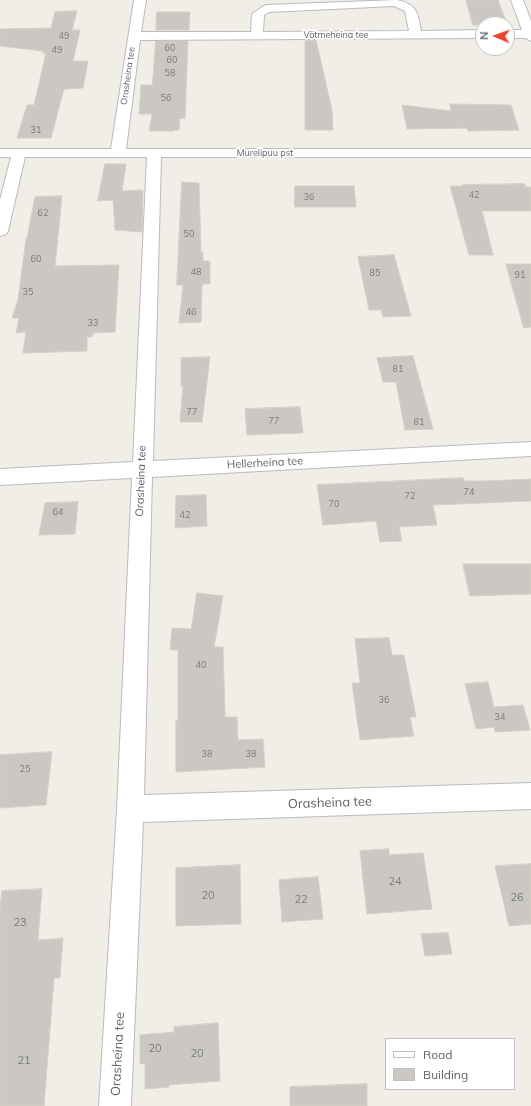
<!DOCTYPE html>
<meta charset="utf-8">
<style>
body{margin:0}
#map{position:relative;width:531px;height:1106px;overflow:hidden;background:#f0eee6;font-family:Mulish,sans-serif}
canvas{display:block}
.legend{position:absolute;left:385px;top:1038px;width:130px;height:52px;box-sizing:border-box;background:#fff;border:1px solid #bec0c2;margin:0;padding:5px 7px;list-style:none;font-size:12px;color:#5d6166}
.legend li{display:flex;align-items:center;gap:8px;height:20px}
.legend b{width:20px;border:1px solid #bec0c2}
.north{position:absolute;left:475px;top:16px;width:40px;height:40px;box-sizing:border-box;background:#fff;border:1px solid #bec0c2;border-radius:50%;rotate:272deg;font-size:11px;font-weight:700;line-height:16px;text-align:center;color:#5d6166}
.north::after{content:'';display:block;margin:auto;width:14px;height:18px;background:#ec422f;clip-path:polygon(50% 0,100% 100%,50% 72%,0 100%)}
</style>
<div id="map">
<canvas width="531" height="1106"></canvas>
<ul class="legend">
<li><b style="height:5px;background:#fff"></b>Road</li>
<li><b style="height:11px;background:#cbc8c3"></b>Building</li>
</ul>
<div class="north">N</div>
</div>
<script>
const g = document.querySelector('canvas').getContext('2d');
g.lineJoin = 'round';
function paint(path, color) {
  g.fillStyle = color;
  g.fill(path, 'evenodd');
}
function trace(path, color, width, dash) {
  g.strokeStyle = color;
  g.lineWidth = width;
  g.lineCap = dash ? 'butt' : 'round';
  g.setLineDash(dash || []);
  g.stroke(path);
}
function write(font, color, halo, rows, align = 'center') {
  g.font = font + ' Mulish,sans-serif';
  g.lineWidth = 3.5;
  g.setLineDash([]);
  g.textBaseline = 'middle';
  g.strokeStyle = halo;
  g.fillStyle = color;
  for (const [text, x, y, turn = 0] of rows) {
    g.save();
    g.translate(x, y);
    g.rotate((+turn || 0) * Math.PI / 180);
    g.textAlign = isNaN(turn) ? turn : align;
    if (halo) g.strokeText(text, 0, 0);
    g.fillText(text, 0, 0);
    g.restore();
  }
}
const building = new Path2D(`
 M 466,0 L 498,0 L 507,24 L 473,25 Z
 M 77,11 L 72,30 L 80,30 L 73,61 L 88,61 L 83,88 L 64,89 L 51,138 L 17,138 L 27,105 L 34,105 L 46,53 L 42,53 L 43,51 L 0,46 L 0,29 L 51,28 L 55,12 Z
 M 157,12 L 190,12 L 189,30 L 156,30 Z
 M 316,40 L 332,110 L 333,130 L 305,130 L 305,41 Z
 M 156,41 L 188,41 L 185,119 L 180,118 L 179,130 L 174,130 L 174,131 L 149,131 L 152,114 L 139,114 L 141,85 L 152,85 Z
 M 450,104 L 511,105 L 519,130 L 468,131 L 467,128 L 407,129 L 402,105 L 451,111 Z
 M 105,164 L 126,164 L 122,191 L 143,190 L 142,232 L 115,230 L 113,200 L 98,201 Z
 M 182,182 L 199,183 L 201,252 L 203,252 L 203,261 L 210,261 L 210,284 L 202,284 L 201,322 L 179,323 L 183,285 L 177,285 Z
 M 525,184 L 525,187 L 531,187 L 531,211 L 482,211 L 493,255 L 469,255 L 450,186 L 463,186 L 463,185 Z
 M 295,186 L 354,186 L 356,207 L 295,207 Z
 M 62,196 L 55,266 L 119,265 L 115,332 L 93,333 L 92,337 L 87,337 L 87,351 L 23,353 L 26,332 L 16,333 L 19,318 L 12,318 L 18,300 L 26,239 L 27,238 L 35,197 Z
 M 394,255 L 411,316 L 383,317 L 381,310 L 369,310 L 358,257 Z
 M 506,264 L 531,264 L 531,327 L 524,328 Z
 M 413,356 L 433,429 L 405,430 L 396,382 L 383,382 L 377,358 Z
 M 210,357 L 202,422 L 180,422 L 183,386 L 181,386 L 181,358 Z
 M 300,407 L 303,433 L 247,435 L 245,409 Z
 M 463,478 L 464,481 L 486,481 L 531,479 L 531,501 L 433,505 L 437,525 L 399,527 L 402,541 L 380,542 L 376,521 L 323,525 L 317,485 Z
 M 206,495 L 207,526 L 175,528 L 176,496 Z
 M 78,502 L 75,534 L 39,535 L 45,503 Z
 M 463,564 L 531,564 L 531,594 L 470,596 Z
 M 197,593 L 223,596 L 214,647 L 223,647 L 225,717 L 237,717 L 238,740 L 263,739 L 265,767 L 176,772 L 176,720 L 178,720 L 178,650 L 170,650 L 172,628 L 191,629 Z
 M 389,638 L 392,655 L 404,655 L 416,717 L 410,717 L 414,736 L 360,740 L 352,683 L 360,683 L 355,639 Z
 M 488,682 L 494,707 L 523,705 L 530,730 L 495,732 L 494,727 L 476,729 L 465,684 Z
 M 52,752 L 46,805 L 0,808 L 0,755 Z
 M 389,849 L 389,855 L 423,853 L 432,909 L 367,914 L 360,851 Z
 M 531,864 L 531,924 L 509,926 L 495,866 Z
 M 240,865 L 241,924 L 176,926 L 176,868 Z
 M 318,877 L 323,919 L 282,922 L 279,880 Z
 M 42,889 L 38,940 L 63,938 L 60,978 L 54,978 L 44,1106 L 0,1106 L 0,907 L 2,891 Z
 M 448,933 L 452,954 L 425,956 L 421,934 Z
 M 218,1023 L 220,1081 L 169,1085 L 169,1087 L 145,1089 L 145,1063 L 140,1064 L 140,1035 L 174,1032 L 174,1027 Z
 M 367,1084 L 367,1106 L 290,1106 L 290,1087 Z`);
paint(building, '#cbc8c3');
trace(building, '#d5d0c4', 1);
const minor = new Path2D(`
 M 134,0 L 146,0 L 141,32 L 251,32 L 252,14 L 262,7 L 266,5 L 397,0 C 417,4 418,13 421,31 L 483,30 L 483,38 L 140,40 L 126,149 L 531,149 L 531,157 L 161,157 L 153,461 L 531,442 L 531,456 L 152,477 L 144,795 L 531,783 L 531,809 L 143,822 L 131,1106 L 99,1106 L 117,809 L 132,478 L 0,485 L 0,469 L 133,462 L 147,157 L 25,157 L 8,231 L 6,234 L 0,236 L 0,200 L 11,157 L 0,157 L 0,149 L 111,149 ZM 394,6 L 405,11 L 409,31 L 263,32 L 264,15 L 269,12 Z
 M 511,0 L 523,0 L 531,21 L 531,41 L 525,38 L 507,38 L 507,30 L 522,30 Z`);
trace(minor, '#b8bbbf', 2);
paint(minor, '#fff');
write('9px', '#5d6166', '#fff', [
 ["Võtmeheina tee",336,35],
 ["Orasheina tee",128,76,-82],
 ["Murelipuu pst",265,153]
]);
write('9px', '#787b7d', null, [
 ["49",64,36],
 ["60",170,48],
 ["49",57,50],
 ["60",172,60],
 ["58",170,73],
 ["56",166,98],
 ["31",36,130],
 ["42",474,195],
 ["36",309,197],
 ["62",43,213],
 ["50",189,234],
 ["60",36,259],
 ["48",196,272],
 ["85",375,273],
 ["91",520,275],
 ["35",28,292],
 ["46",191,312],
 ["33",93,323],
 ["81",398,369],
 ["77",192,412],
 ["77",274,421],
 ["81",419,422],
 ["74",469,492],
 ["72",410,496],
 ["70",334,504],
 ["64",58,512],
 ["42",185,515],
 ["40",201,665],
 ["36",384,700],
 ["34",500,717],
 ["38",207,754],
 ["38",251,754],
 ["25",25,769]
]);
write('11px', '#5d6166', '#fff', [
 ["Hellerheina tee",265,463,-3],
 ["Orasheina tee",141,481,-88]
]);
write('11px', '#787b7d', null, [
 ["24",395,882],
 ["20",208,896],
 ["26",517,898],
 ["22",301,900],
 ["23",20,923],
 ["20",155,1049],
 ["20",197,1054],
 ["21",24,1061]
]);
write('13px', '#5d6166', '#fff', [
 ["Orasheina tee",330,803,-2],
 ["Orasheina tee",118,1054,-87]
]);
</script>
